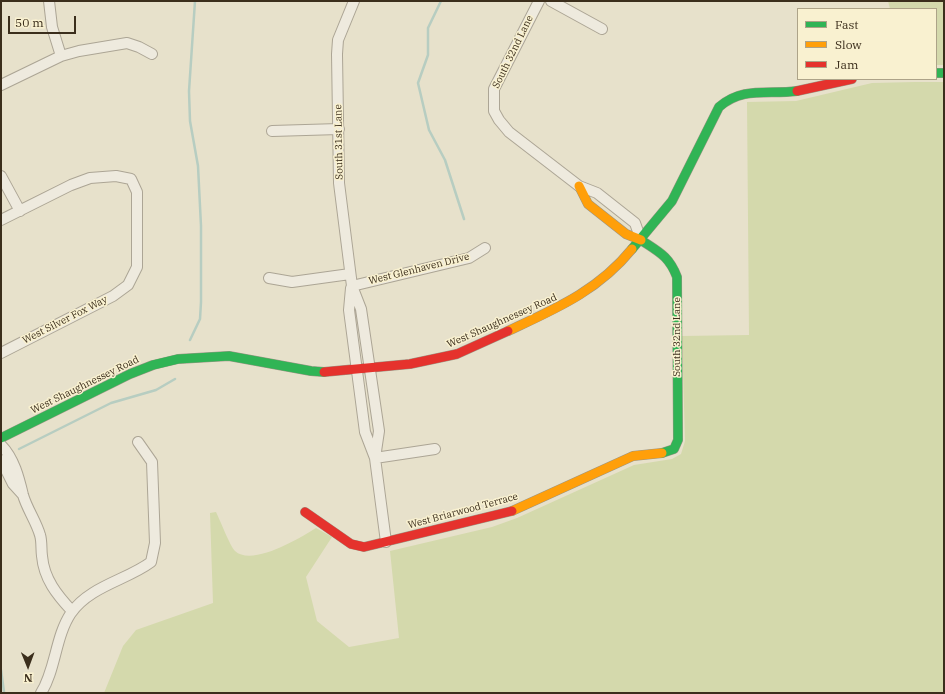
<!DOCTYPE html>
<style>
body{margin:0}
#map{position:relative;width:945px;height:694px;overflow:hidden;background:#e7e1cb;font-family:"IBM Plex Serif",serif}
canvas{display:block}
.frame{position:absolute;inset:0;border:2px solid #3b2e1c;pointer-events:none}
.legend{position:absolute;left:797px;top:8px;width:140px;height:72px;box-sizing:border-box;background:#f9f1d0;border:1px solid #ada388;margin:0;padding:5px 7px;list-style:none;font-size:12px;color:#3b2e1c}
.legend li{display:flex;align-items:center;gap:8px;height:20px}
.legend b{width:20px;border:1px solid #ada388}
.north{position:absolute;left:8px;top:646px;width:40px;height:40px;-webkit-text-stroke:3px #f9f1d0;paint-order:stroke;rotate:179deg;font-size:11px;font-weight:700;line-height:16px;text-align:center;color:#3b2e1c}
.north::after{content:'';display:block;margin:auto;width:14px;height:18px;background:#3b2e1c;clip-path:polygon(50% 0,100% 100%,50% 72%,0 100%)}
.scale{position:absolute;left:8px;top:16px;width:68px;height:18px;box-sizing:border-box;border:2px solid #3b2e1c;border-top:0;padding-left:5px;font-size:12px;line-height:14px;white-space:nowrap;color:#3b2e1c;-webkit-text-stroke:3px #f9f1d0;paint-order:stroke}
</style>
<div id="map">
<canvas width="945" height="694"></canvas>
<div class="frame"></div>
<ul class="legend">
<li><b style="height:5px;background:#30b455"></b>Fast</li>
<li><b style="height:5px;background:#ff9f0a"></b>Slow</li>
<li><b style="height:5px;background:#e5322d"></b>Jam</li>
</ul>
<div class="north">N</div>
<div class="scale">50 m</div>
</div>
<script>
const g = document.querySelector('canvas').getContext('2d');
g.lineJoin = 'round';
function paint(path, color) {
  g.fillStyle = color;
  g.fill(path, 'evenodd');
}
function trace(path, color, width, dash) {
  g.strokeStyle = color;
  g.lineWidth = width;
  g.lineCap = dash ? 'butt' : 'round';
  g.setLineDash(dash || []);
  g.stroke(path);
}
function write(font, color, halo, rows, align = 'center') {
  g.font = font + ' "IBM Plex Serif",serif';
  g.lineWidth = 3;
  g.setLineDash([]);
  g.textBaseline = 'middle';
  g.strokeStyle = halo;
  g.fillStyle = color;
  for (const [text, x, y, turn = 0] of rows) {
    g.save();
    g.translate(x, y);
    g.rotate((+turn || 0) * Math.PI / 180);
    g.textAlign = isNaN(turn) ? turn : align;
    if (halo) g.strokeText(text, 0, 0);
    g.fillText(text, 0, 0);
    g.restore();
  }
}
paint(new Path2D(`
 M 888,1 L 944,1 L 944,65 L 936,65 L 936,9 L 890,9 Z
 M 915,82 L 944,82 L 944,693 L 104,693 L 123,646 L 136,630 L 213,603 L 210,513 L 216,512 C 220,520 230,546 235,551 C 252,567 300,538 316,528 L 332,537 L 306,577 L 317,621 L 349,647 L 399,638 L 390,551 L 492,527 L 517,518 L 634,465 L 672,459 L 681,454 L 685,441 L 682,336 L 749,335 L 747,102 L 796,101 L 872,83 Z`), '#d4d9ac');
trace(new Path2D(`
 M 441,1 L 428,28 L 428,55 L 418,83 L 429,130 L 445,160 L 464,219
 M 190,340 L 200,319 L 201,302 L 201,226 L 198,166 L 190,121 L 189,91 L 195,1
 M 19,449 L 111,403 L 156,390 L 175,379
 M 1,670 L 4,692`), '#b7cdc1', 2.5);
const street = new Path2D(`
 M 49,1 L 52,27 L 61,56
 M 354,1 L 338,40 L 337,54 L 339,183 L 352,286 L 361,309 L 379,431 L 375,458
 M 539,1 L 494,89 L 494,111 L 499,120 L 509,132 L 579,186 L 597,193 L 635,223 L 641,240
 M 551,1 L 602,29
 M 1,85 L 61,56 L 79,51 L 127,43 L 139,47 L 152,54
 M 272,131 L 339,129
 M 1,176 L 20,211
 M 1,220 L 71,185 L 90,178 L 116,176 L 131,179 L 137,192 L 137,267 L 128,285 L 113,296 L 1,353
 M 269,278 L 292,282 L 350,274
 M 352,286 L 469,258 L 485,248
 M 351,288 L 349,310 L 365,432 L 375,458 L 386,542
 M 1,445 C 14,458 19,478 23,495 C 27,509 36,521 40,535 C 42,541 41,549 42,556 C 44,579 57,595 72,611
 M 375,458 L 435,449
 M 1,460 L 13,484 L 23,495
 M 41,693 C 56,669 55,637 71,613 C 90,586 127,580 151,562 L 155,543 L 152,462 L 138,442`);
const fast = new Path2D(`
 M 936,73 L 944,73
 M 641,240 C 659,252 669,256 677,277 L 678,440 L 674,449 L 662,453
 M 632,249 L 672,201 L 719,107 C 743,86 768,95 797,91
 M 1,438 L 130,374 L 153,365 L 178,359 L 229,356 L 311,371 L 324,372`);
const slow = new Path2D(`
 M 579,186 L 588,204 L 626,234 L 641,240
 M 508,331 C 555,309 598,291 632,249
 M 512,511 L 633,456 L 662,453`);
const jam = new Path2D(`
 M 797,91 L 852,79
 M 324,372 L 410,364 L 457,354 L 508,331
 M 305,512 L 351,544 L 364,547 L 512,511`);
trace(street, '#aca595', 12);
trace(fast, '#9b9585', 10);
trace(slow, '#9b9585', 10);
trace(jam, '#9b9585', 10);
trace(street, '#eeeade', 10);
trace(fast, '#30b455', 9);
trace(slow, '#ff9f0a', 9);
trace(jam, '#e5322d', 9);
write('10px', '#3b2e1c', '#f9f1d0', [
 ["South 32nd Lane",513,52,-64],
 ["South 31st Lane",339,142,-91],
 ["West Glenhaven Drive",419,269,-14],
 ["West Silver Fox Way",65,320,-27],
 ["West Shaughnessey Road",502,321,-24],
 ["South 32nd Lane",677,337,-90],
 ["West Shaughnessey Road",85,385,-26],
 ["West Briarwood Terrace",463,511,-15]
]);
</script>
